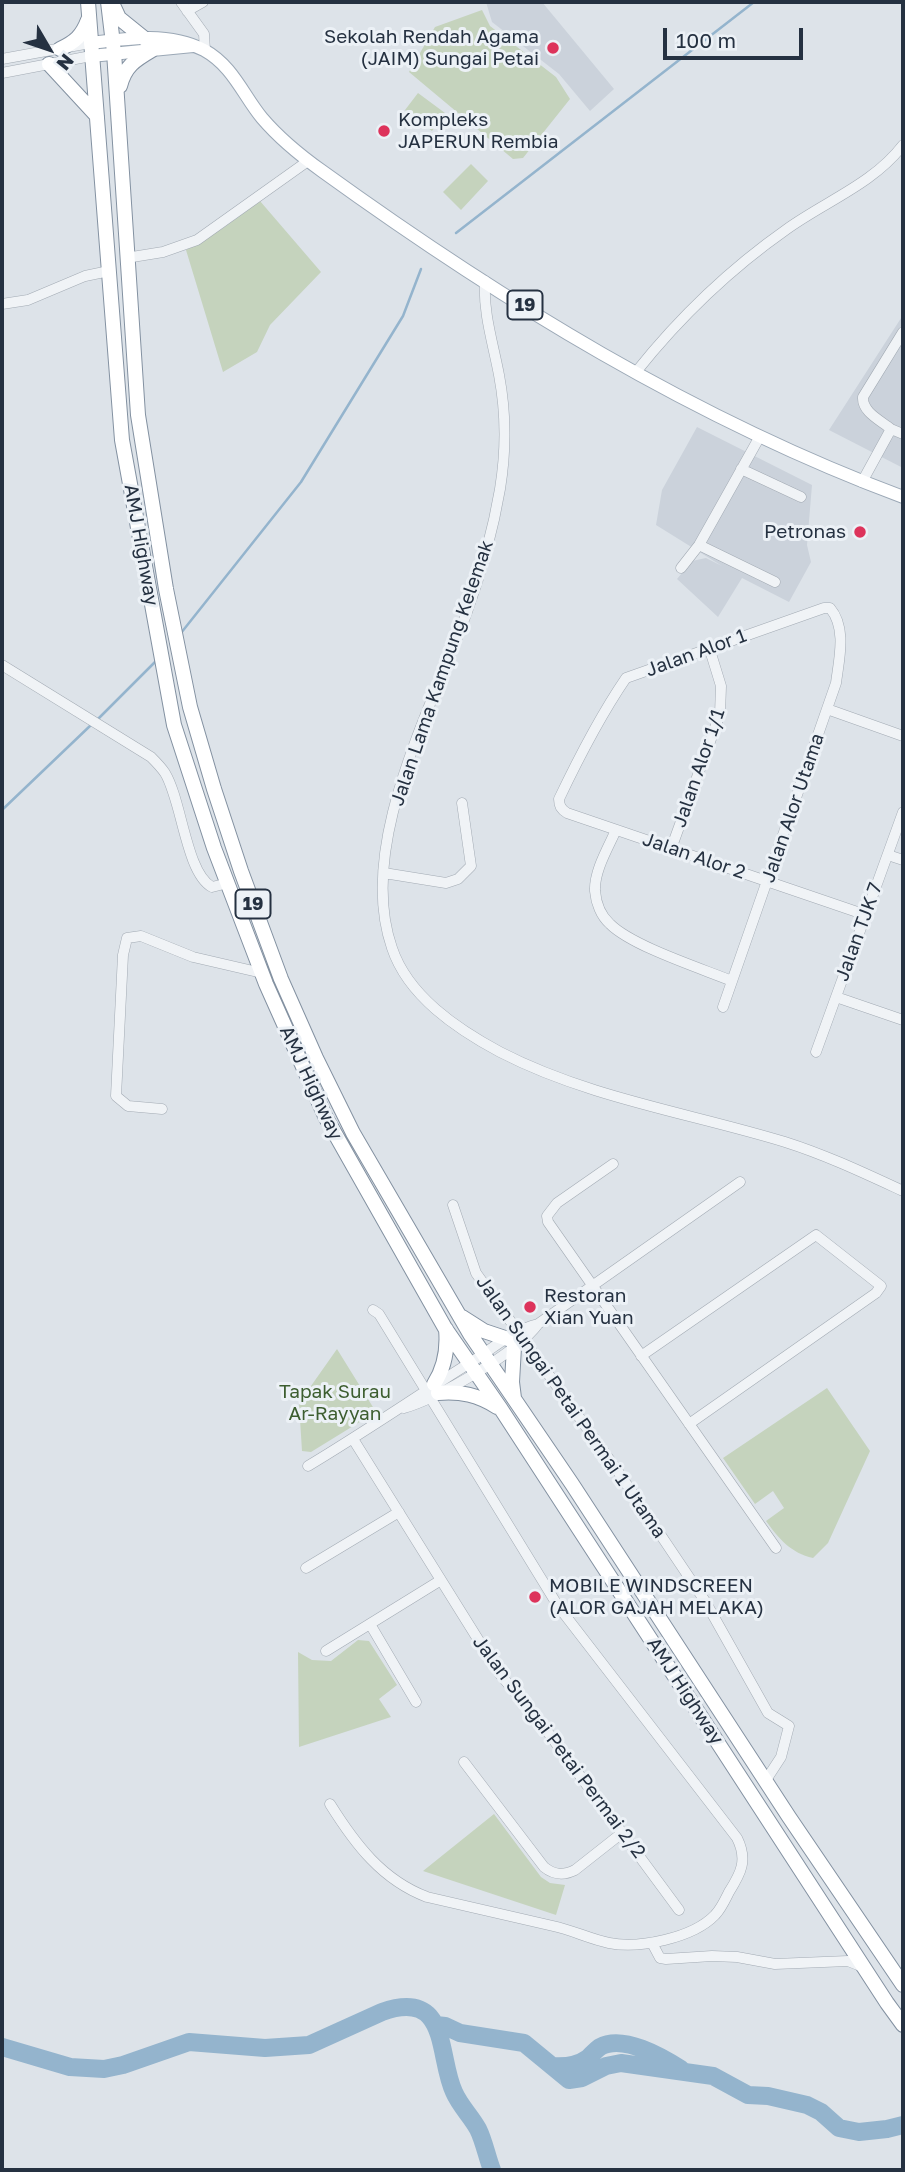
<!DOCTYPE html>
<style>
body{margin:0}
#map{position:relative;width:905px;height:2172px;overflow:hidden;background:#dde3e9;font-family:"Golos Text",sans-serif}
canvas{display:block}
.frame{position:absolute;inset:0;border:4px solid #253141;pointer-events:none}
.north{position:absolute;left:14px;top:14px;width:70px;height:70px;-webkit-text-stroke:5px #ecf1f6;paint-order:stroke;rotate:129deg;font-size:19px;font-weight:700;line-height:28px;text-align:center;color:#253141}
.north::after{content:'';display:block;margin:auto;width:24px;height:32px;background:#253141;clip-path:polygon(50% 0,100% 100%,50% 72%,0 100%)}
.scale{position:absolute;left:663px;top:28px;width:140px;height:32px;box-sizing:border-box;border:4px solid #253141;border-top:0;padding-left:9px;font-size:21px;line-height:24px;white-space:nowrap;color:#253141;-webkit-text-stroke:5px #ecf1f6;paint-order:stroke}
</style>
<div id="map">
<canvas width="905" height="2172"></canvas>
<div class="frame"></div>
<div class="north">N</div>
<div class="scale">100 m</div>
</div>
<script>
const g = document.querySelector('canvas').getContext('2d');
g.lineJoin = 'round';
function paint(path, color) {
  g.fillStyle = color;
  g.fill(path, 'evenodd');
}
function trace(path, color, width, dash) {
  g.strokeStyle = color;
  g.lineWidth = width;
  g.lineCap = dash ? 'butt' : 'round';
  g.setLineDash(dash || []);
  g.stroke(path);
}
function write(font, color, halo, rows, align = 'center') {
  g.font = font + ' "Golos Text",sans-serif';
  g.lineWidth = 6;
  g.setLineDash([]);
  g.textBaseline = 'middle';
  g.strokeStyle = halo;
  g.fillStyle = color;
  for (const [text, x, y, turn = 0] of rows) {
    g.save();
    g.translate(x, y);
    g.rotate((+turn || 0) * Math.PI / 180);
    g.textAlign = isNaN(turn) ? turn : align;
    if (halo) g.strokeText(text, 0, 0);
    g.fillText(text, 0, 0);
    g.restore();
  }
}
paint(new Path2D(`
 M 486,2 L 542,2 L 614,89 L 590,111 L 559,74 L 492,22 Z
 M 903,315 L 903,468 L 829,430 Z
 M 697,427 L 812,485 L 807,545 L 811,562 L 789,602 L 742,578 L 718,617 L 677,579 L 692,561 L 706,558 L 722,566 L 656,525 L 662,490 Z`), '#cbd2db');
paint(new Path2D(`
 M 482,10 L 490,26 L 556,77 L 570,99 L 523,158 L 513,159 L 409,72 L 435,27 Z
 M 418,93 L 445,113 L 432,131 L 405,110 Z
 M 471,164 L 488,181 L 461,210 L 443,192 Z
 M 260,201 L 321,272 L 270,325 L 257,352 L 223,372 L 186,250 L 223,228 Z
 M 337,1349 L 376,1412 L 311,1452 L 302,1451 L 299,1403 Z
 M 827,1388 L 870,1451 L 828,1543 L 813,1558 C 791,1553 779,1539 766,1521 L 784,1508 L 773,1491 L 755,1504 L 723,1458 Z
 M 358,1640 L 369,1641 L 397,1685 L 379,1699 L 391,1717 L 299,1747 L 298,1652 L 312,1660 L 331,1661 Z
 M 494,1814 L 541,1877 L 550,1883 L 565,1885 L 556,1915 L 423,1871 Z`), '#c5d3bd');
trace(new Path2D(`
 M 456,233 L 754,2
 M 181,633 L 301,482 L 403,316 L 421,269
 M 96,721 L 156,661
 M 2,810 L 91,725`), '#94b4cd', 2.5);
trace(new Path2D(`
 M 436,2025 L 445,2026 L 460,2033 L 524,2043 L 569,2080 L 582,2078 L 606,2066 L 621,2063 L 713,2076 L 748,2095 L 768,2096 L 807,2105 L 821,2112 L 839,2128 L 859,2132 L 887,2129 L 903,2125
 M 2,2047 L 70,2067 L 104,2069 L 123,2065 L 189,2042 L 265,2048 L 309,2045 L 382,2012 C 450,1988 437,2056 454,2092 C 460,2106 471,2116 478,2129 C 484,2141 487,2157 492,2170
 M 552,2066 C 565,2067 577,2066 588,2058 C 592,2054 596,2050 600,2047 C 623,2034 662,2057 681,2069`), '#94b4cd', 18);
const minor = new Path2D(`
 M 181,2 L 204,34 L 205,51
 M 187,11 L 203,2
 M 2,59 L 90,43
 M 2,73 L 91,56
 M 126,258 L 163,252 L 197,240 L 308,161
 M 485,281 C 483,313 493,343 499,375 C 506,412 506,452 500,489 C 493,530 481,573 467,612 C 432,708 356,845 392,948 C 408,996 457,1029 500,1052 C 589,1098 690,1113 785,1142 C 826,1155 864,1173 903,1191
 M 2,304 L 28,300 L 85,276 L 109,271
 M 636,372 C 679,318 730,269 787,229 C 826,201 873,184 903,145
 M 891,429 L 903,434
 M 741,469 L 801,497
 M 862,482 L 891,429 C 880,420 862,412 863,397 L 903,332
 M 699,545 L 775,582
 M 681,568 L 699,545 L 759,438
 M 2,665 L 151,757 C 156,762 161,767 165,773 C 182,801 186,873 212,887 L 228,883
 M 827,709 L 903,736
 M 616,830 C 608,848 594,871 595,891 C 596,903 601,916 610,924 C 632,946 700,968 732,981
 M 671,849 L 720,714 L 721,686 L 709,647
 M 888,855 L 903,860
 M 384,873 L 446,883 L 458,879 L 471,866 L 462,803
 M 836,997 L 903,1020
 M 723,1007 L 836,683 C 839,659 847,628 830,608 L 824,608 L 626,678 C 600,716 579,757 559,799 C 559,806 561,809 567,813 C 666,847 766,881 866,915
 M 816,1052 L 903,812
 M 162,1109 L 128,1106 L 116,1096 L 123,955 L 127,938 L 141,936 L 193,957 L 262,973
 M 613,1164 L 557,1203 L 547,1216 L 548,1222 L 776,1548
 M 453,1205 L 476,1273 L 619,1473 L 705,1601 L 768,1713 L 789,1726 L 781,1757 L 766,1780
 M 641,1356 L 816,1235 L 881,1286 L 876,1293 L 689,1424
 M 404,1408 C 438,1398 517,1353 538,1324 L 740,1182
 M 353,1439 L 499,1673 L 544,1727 L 679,1910
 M 308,1466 C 363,1433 414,1398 468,1364 C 490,1351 512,1330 538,1324
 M 306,1568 L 399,1512
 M 370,1624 L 416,1702
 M 326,1651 L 441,1580
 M 464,1762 L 544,1867 C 554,1875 563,1876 575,1870 L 622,1833
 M 330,1804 C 355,1844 382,1880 427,1897 C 469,1907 511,1916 553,1926 C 572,1930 590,1939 609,1943 C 639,1949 693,1938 715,1915 C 721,1909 725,1900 729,1892 C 741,1873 748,1860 737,1838 L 558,1606 L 379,1314 L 373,1310
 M 652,1943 L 660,1958 L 666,1959 L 712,1956 L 737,1957 L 775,1964 L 848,1961 L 863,1967`);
const major = new Path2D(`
 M 90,43 C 128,38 170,32 204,50 C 233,66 243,95 262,118 C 279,138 301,156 322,171 C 502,301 694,419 903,497
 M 91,56 L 193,46`);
const highway = new Path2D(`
 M 88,2 L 122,440 L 174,725 L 214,848 L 266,984 L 325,1116 L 445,1328 L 501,1409 L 887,2003 L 903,2025
 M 108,2 L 114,52 L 138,415 L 166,589 L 190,707 L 214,789 L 241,871 L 281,979 L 316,1058 L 353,1133 L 470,1334 L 572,1484 L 789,1817 L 903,1985
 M 112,3 L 119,18 L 145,39
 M 60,49 C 75,42 82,36 88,20
 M 49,64 L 97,116
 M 120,86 C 125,66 135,60 152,50
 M 462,1317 L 484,1331 L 508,1339
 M 514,1347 L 512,1382 L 514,1398
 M 434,1384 C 445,1367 448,1350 446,1329
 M 438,1393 C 461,1391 478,1395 497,1407`);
trace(minor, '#a2aab3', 11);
trace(major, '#9ba8b6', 14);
trace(highway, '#8391a1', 16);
trace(minor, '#f0f3f6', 10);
trace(major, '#fff', 12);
trace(highway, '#fff', 14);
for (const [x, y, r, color] of [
 [553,48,7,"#dd335b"],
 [384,131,7,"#dd335b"],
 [860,532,7,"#dd335b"],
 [530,1307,7,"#dd335b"],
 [535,1597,7,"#dd335b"]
]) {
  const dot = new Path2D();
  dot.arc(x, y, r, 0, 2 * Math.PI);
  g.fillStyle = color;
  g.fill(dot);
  trace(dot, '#ecf1f6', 2.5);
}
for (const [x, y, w] of [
 [525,305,35],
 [253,904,35]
]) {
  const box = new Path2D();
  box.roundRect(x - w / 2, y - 14.5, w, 29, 5);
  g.fillStyle = '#ecf1f6';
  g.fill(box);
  trace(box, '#253141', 2);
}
write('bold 18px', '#253141', null, [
 ["19",525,305],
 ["19",253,904]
]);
write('19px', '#253141', '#ecf1f6', [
 ["Sekolah Rendah Agama",539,37,"right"],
 ["(JAIM) Sungai Petai",539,59,"right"],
 ["Kompleks",398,120],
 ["JAPERUN Rembia",398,142],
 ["Petronas",846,532,"right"],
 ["Restoran",544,1296],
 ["Xian Yuan",544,1318],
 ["MOBILE WINDSCREEN",549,1586],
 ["(ALOR GAJAH MELAKA)",549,1608]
], 'left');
write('19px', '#253141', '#ecf1f6', [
 ["AMJ Highway",141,545,80],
 ["Jalan Alor 1",696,653,-20],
 ["Jalan Lama Kampung Kelemak",442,673,-71],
 ["Jalan Alor 1/1",699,768,-71],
 ["Jalan Alor Utama",793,808,-71],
 ["Jalan Alor 2",694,856,19],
 ["Jalan TJK 7",859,932,-70],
 ["AMJ Highway",311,1083,65],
 ["Jalan Sungai Petai Permai 1 Utama",571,1407,55],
 ["AMJ Highway",685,1691,57],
 ["Jalan Sungai Petai Permai 2/2",559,1747,53]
]);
write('19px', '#3d5e30', '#ecf1f6', [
 ["Tapak Surau",335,1392],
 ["Ar-Rayyan",335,1414]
]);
</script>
